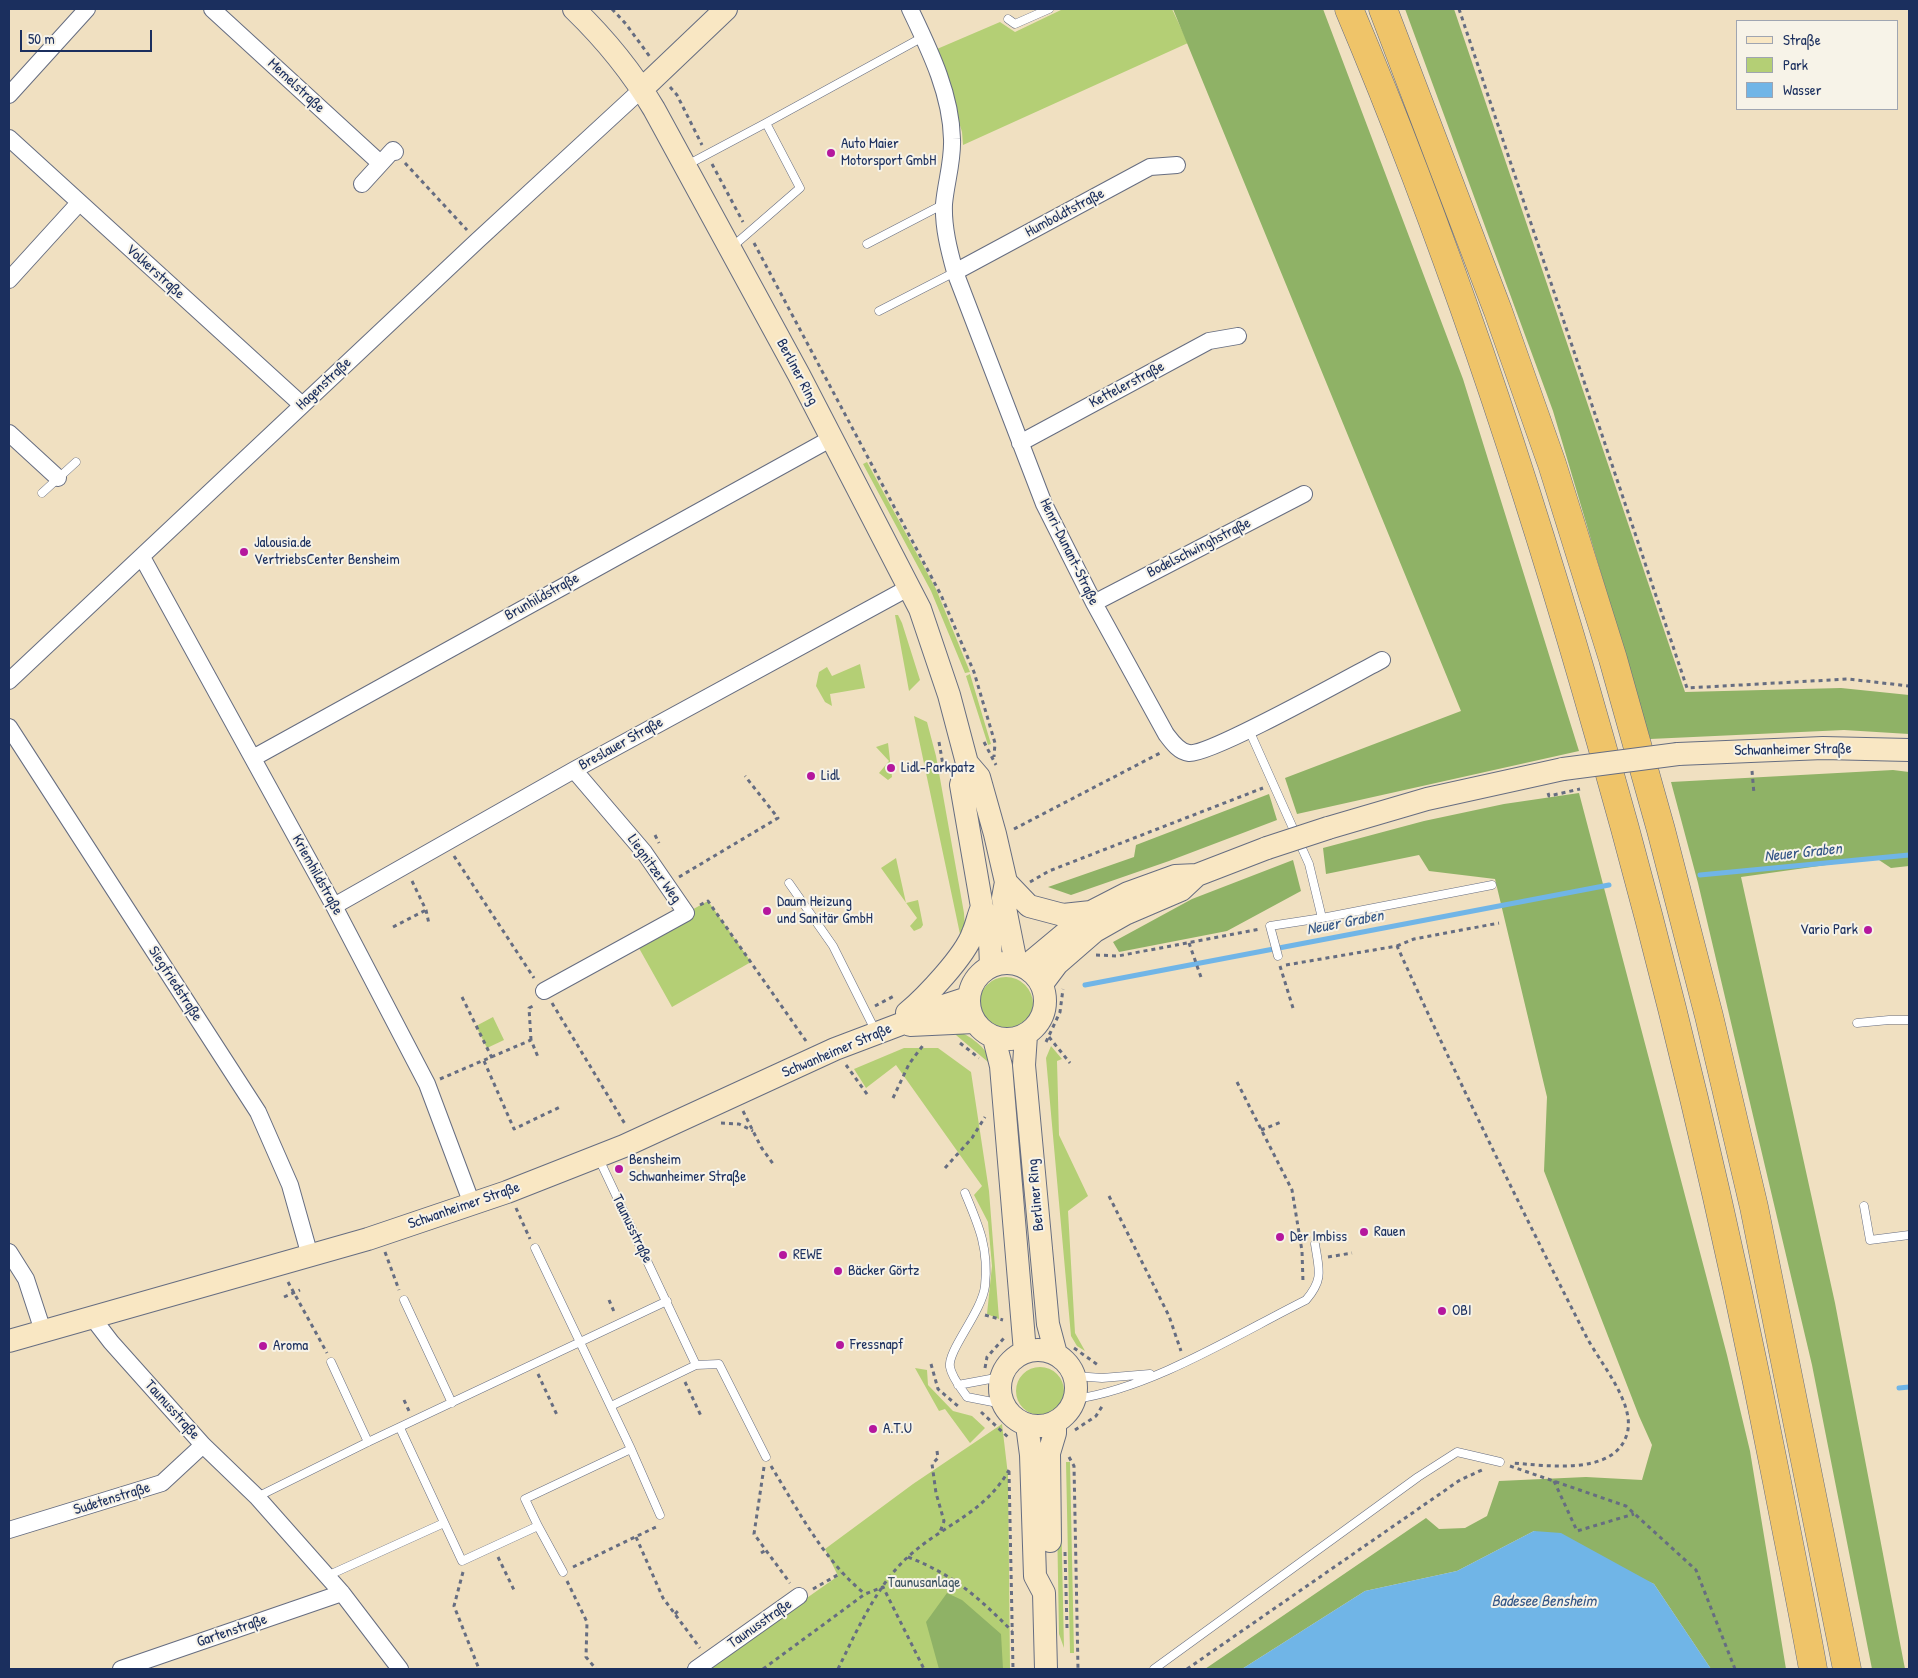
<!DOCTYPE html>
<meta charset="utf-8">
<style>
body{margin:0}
#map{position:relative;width:1918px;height:1678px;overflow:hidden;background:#f0e0c1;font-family:"Patrick Hand",sans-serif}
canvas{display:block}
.frame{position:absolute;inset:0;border:10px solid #1b2f5e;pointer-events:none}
.legend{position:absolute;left:1736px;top:20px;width:162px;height:90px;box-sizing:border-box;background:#f7f3e8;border:1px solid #9fa5b1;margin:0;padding:6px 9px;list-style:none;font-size:15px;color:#1b2f5e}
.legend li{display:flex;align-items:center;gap:10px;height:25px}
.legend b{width:25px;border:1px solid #9fa5b1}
.scale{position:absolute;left:20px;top:30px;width:132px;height:22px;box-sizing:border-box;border:2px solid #1b2f5e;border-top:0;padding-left:6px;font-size:15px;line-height:18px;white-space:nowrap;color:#1b2f5e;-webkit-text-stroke:4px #f7f3e8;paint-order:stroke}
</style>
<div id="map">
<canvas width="1918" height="1678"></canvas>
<div class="frame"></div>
<ul class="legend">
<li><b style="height:6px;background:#f9e7c3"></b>Straße</li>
<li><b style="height:14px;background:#b4cf75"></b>Park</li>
<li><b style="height:14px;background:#70b5e7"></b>Wasser</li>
</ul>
<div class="scale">50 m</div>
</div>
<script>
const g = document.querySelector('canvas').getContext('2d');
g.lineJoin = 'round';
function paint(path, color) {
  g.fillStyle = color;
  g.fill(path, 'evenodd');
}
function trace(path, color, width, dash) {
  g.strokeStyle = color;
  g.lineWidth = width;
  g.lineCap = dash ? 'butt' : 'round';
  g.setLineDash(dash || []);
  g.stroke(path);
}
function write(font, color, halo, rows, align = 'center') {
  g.font = font + ' "Patrick Hand",sans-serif';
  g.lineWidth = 4;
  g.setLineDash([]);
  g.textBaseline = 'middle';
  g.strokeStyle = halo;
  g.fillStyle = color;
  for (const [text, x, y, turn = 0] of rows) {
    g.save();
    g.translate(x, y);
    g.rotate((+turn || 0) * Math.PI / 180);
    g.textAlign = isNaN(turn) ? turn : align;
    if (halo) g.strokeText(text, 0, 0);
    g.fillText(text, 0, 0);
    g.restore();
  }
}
paint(new Path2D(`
 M 1063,9 L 1172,9 L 1188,43 L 963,145 L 962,132 L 937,49 L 1000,22 L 1015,32 Z
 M 867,462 L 936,589 L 970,672 L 965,673 L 931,591 L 863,464 Z
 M 895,615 L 898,615 L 902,623 L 920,680 L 909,691 Z
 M 860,664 L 865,688 L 830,694 L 832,706 L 825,702 L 816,686 L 819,672 L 827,667 L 832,676 Z
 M 970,674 L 991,744 L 988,745 L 966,676 Z
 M 914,716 L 927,722 L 936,756 L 964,913 L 965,928 L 960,934 Z
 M 888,743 L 892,777 L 888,780 L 879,773 L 889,761 L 876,747 Z
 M 896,858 L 906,903 L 918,900 L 923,925 L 921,928 L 914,931 L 910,926 L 917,918 L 881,868 Z
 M 708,901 L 751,962 L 672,1007 L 635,941 Z
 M979 1004a27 27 0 1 1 54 0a27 27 0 1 1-54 0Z
 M 493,1017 L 504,1040 L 487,1048 L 476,1026 Z
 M 954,1030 C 971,1035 985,1047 993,1063 L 988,1062 L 956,1035 Z
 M 1051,1046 L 1062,1059 L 1057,1061 L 1059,1135 L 1088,1196 L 1068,1211 L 1075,1333 L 1085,1351 L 1077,1346 L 1071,1336 L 1046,1058 Z
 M 904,1048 L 938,1048 L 971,1072 L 989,1191 L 999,1319 L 987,1314 L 992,1266 L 988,1222 L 974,1195 L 982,1186 L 896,1065 L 866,1088 L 854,1069 Z
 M1016 1391a24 24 0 1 1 48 0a24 24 0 1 1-48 0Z
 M 915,1368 L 927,1370 L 928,1385 L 953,1411 L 972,1416 L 985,1428 L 970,1443 L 945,1409 L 939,1411 Z
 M 1002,1424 L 1008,1475 L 1010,1669 L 706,1669 L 838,1576 L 825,1549 L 913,1484 Z
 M 1066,1462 L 1070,1462 L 1074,1653 L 1070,1653 Z
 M 1056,1463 L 1060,1463 L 1064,1648 L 1059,1634 Z`), '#b4cf75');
paint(new Path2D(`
 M 1173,9 L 1323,9 L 1463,379 L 1579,751 L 1297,814 L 1285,778 L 1461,711 Z
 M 1405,9 L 1454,9 L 1685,692 L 1841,688 L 1909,695 L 1909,734 L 1844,730 L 1650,739 L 1553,411 Z
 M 1893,770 L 1909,772 L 1909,866 L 1891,868 L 1876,858 L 1741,877 L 1835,1303 L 1905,1669 L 1872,1669 L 1812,1365 L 1698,883 L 1671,782 Z
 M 1579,793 L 1727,1355 L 1750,1451 L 1786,1669 L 1711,1669 L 1654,1584 L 1534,1531 L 1457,1571 L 1365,1591 L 1242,1669 L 1205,1669 L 1426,1518 L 1439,1529 L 1465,1528 L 1487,1516 L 1499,1481 L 1586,1477 L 1642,1480 L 1652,1445 L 1639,1416 L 1544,1171 L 1547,1097 L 1495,879 L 1429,871 L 1419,855 L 1326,874 L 1323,848 L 1424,821 L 1504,804 Z
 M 1269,794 L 1277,820 L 1169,861 L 1071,895 L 1048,887 L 1134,857 L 1136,845 Z
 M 1293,860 L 1301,891 L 1227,931 L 1119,952 L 1113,942 L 1192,899 Z
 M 947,1593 L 962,1600 L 1001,1634 L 1003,1669 L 939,1669 L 926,1622 Z`), '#8fb266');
paint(new Path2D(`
 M 1534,1531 L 1561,1533 L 1654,1584 L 1711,1669 L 1242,1669 L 1365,1591 L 1457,1571 Z`), '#70b5e7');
trace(new Path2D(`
 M 1700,875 L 1909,855
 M 1085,985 L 1609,885
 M 1899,1388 L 1909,1387`), '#70b5e7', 5);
const lane = new Path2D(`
 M 1008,19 L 1015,24 L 1049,9
 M 766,123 L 923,37
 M 687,165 L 766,123 L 800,188 L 732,247
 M 867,244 L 944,204
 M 879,311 L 955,272
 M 42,493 L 76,462
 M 1249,730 L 1309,864 L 1322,918 L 1492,885
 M 789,883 L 833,946 L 876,1032
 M 1278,956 L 1270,926 L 1322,918
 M 1857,1023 L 1889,1020 L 1909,1020
 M 599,1159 L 696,1365 L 719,1364 L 766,1457
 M 965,1193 C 979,1226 989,1249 985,1286 C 982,1312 947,1351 950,1367 C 952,1378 961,1388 967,1397 L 1003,1404
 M 1864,1206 L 1870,1240 L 1909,1235
 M 404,1300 L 452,1403
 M 331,1362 L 368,1442
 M 1075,1376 L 1102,1378 L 1150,1374
 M 958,1385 L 1001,1377
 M 1075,1399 C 1152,1388 1236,1335 1306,1300 C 1324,1279 1319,1270 1315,1244
 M 611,1406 L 696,1365
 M 400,1428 L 462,1561 L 538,1526 L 525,1499 L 631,1449 L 535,1248
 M 631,1449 L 660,1515
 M 257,1497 L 368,1442 L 667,1301
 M 538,1526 L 563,1572
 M 327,1576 L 444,1523
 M 1154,1669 L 1418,1477 L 1457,1452 L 1500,1462`);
const street = new Path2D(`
 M 212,9 L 380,163
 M 910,9 C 929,49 951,93 952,139 C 953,161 946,182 944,204 C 943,227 949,250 955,272 L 1044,504 L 1094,603 L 1166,734 C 1172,742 1179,752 1189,753 C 1209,756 1355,674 1382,660
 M 9,95 L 87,9
 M 9,138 L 302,405
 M 362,184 L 393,150 L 395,152
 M 955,272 L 1150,167 L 1177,165
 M 9,280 L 79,203
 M 9,433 L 58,478
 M 1020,443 L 1209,341 L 1238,336
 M 142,557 L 334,906 L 427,1084 L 472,1204
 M 1094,603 L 1304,494
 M 9,681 L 477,241 L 642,89
 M 9,727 L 258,1112 L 290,1185 L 310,1256
 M 253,758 L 832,438
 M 334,906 L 574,770 L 910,587
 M 544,991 L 686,913 L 644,852 L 574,770
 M 9,1252 L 26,1279 L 43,1331
 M 95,1316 L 98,1325 L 111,1342 L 203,1445 L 257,1497 L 342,1593 L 400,1669
 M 9,1530 L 162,1483 L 203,1445
 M 121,1669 L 342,1593
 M 696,1669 L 799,1596`);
const secondary = new Path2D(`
 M 574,9 C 605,39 632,72 654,109 L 799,375 L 920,609 L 949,695 L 967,763 L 979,777 L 995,834 L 1006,882 L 1003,898 L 1016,963
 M 642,89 L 726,9
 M 1678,754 L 1823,748 L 1909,750
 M 967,763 L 961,785 L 982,907 C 991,927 990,945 991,966
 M 1328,828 L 1427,799 L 1563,769
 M 1006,882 L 1029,906 L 1063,915 L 1091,912
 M969 1001a38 38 0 1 1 76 0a38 38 0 1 1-76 0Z
 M 1025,967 L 1091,912 L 1128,893 L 1175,876 L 1197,875 L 1267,848
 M 1042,984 L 1057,964 L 1095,931 L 1125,914 L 1181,890 L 1197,875
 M 907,1013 C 926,997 965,956 973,933 C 977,924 978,916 982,907
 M 910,1025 L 974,1022
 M 1026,1035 L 1024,1065 L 1048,1324 L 1056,1354
 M 994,1038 L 1001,1066 L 1025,1352
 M 9,1341 L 368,1239 L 507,1192 L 624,1146 L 835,1049 L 901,1024 L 913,1016 L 968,998
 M1000 1388a38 38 0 1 1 76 0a38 38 0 1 1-76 0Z
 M 1027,1425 L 1031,1455 L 1035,1576 L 1044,1593 L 1046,1669
 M 1050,1541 L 1049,1453 L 1055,1433 L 1055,1423`);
const highway = new Path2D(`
 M 1349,9 C 1449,246 1530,491 1600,739 C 1670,984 1728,1231 1777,1482 C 1789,1544 1802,1607 1813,1669
 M 1383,9 L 1498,311 L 1552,464 L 1613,659 L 1661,830 L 1709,1016 L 1754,1207 L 1847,1669`);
trace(lane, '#666d81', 9);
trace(street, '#666d81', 18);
trace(secondary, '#666d81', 24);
trace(highway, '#666d81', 29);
trace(new Path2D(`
 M 612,9 L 626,24 L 650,57
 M 1459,9 L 1687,688 L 1848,679 L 1909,686
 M 670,87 L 677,95 L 702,145
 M 405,163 L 467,230
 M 712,164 L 743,222
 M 754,243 L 941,595 L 974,672 L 995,743 L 994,757
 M 939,742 L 944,771
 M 984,742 L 996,765
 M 1752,771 L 1754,794
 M 1548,793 L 1549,796 L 1580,789
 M 1014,829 L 1162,752
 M 655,835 L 659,843
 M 454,856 L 534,978
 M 679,877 L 778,818 L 745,776
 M 412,881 L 426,910 L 429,924
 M 1030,882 L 1049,871 L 1263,788
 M 700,905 L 708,901 L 806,1041
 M 393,927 L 426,910
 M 1189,943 L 1202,980
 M 1397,946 L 1414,939 L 1499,923
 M 1096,955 L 1118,956 L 1260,929
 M 1286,965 L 1397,946 C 1457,1078 1520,1207 1586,1336 C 1600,1363 1636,1404 1627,1434 C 1614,1477 1545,1465 1512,1463
 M 1280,966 L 1293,1008
 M 462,997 L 492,1058
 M 552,1003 L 625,1124
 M 875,1006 L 894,996
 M 1049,1037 L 1070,1063
 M 531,1040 L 529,1008 L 535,1005
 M 1046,1042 L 1060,1012 L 1063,989
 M 960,1043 L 979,1058
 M 484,1061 L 514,1129 L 560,1107
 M 846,1065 L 869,1097
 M 440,1079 L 531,1040 L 538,1057
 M 1237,1082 L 1292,1190 L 1302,1251 L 1303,1282
 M 893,1098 L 909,1064 L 924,1044
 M 743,1111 L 761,1147 L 774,1165
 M 721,1123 L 739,1124 L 753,1131
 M 1261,1130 L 1281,1122
 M 945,1168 L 972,1138 L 985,1117
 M 1109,1196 L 1169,1316 L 1181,1351
 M 516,1208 L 530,1239
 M 385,1252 L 399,1290
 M 1328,1257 L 1352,1253
 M 288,1282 L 327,1353
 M 284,1297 L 300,1290
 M 609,1300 L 615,1314
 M 985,1315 L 1003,1320
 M 1074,1348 L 1098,1365
 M 931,1364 L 938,1389 L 959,1407
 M 985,1368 L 987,1357 L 1005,1337
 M 538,1374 L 557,1415
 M 685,1382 L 702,1418
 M 404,1400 L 409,1411
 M 981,1412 L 1009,1438
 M 1075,1430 L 1096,1416 L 1103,1405
 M 937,1451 L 938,1458 L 932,1464 L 936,1493 L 944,1521 L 940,1532
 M 1069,1457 L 1074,1466 L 1078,1669
 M 771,1466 C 798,1510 824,1561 865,1594
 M 1510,1466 L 1626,1506 L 1696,1570 L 1735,1669
 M 764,1467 L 754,1534 L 790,1583
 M 1009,1471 L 1013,1669
 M 1554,1481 L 1577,1531 L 1634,1514
 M 636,1537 L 663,1598 L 700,1648
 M 1065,1552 L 1067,1628
 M 761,1553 L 766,1550
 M 498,1557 L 514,1590
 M 908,1557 C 954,1575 978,1597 1012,1631
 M 573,1567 L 658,1526
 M 463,1572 L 454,1606 L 479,1669
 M 567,1581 L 587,1622 L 586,1657 L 596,1669
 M 813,1589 L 841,1573
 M 675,1614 L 680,1609
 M 763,1669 L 865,1594 L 883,1587 L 924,1669
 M 838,1669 C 856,1632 878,1583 909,1556 C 944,1524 984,1514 1009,1470
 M 1187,1669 L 1460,1480 L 1482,1470`), '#666d81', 3, [4, 4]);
trace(lane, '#fff', 8);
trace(street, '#fff', 16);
trace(secondary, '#f9e7c3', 22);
trace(highway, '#efc469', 28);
const secondaryBridge = new Path2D(`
 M 1563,769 L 1678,754
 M 1267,848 L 1328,828`);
trace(secondaryBridge, '#666d81', 24, []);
trace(secondaryBridge, '#f9e7c3', 22);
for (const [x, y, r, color] of [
 [831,153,5,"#b5179e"],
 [244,552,5,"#b5179e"],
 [891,768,5,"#b5179e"],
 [811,776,5,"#b5179e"],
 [767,911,5,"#b5179e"],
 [1868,930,5,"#b5179e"],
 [619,1169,5,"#b5179e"],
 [1364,1232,5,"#b5179e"],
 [1280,1237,5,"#b5179e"],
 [783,1255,5,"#b5179e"],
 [838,1271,5,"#b5179e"],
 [1442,1311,5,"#b5179e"],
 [840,1345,5,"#b5179e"],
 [263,1346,5,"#b5179e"],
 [873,1429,5,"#b5179e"]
]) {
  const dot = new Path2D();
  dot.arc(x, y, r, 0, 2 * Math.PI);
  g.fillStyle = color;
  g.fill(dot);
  trace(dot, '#f7f3e8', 2);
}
write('15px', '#1b2f5e', '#f7f3e8', [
 ["Memelstraße",296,86,43],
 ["Humboldtstraße",1065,213,-28],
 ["Volkerstraße",155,272,42],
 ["Berliner Ring",797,372,62],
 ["Hagenstraße",324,384,-43],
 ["Kettelerstraße",1127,385,-28],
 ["Bodelschwinghstraße",1199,548,-27],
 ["Henri-Dunant-Straße",1069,552,64],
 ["Brunhildstraße",542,597,-29],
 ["Breslauer Straße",621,744,-29],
 ["Schwanheimer Straße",1793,750,-1],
 ["Liegnitzer Weg",654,869,54],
 ["Kriemhildstraße",317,875,61],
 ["Siegfriedstraße",175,984,57],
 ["Schwanheimer Straße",837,1051,-23],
 ["Berliner Ring",1036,1195,-95],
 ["Schwanheimer Straße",464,1206,-19],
 ["Taunusstraße",632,1229,64],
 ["Taunusstraße",172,1410,48],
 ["Sudetenstraße",112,1499,-17],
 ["Taunusstraße",760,1624,-35],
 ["Gartenstraße",232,1631,-19]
]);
write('15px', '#1b2f5e', '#f7f3e8', [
 ["Auto Maier",841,144],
 ["Motorsport GmbH",841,161],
 ["Jalousia.de",254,543],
 ["VertriebsCenter Bensheim",254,560],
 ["Lidl-Parkpatz",901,768],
 ["Lidl",821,776],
 ["Daum Heizung",777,902],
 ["und Sanitär GmbH",777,919],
 ["Vario Park",1858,930,"right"],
 ["Bensheim",629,1160],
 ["Schwanheimer Straße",629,1177],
 ["Rauen",1374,1232],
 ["Der Imbiss",1290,1237],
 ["REWE",793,1255],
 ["Bäcker Görtz",848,1271],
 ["OBI",1452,1311],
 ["Fressnapf",850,1345],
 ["Aroma",273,1346],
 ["A.T.U",883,1429]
], 'left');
write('15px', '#415764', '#f7f3e8', [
 ["Taunusanlage",924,1583]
]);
write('italic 16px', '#355787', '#f7f3e8', [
 ["Neuer Graben",1803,853,-6],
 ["Neuer Graben",1345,923,-11],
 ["Badesee Bensheim",1544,1602]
]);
</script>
